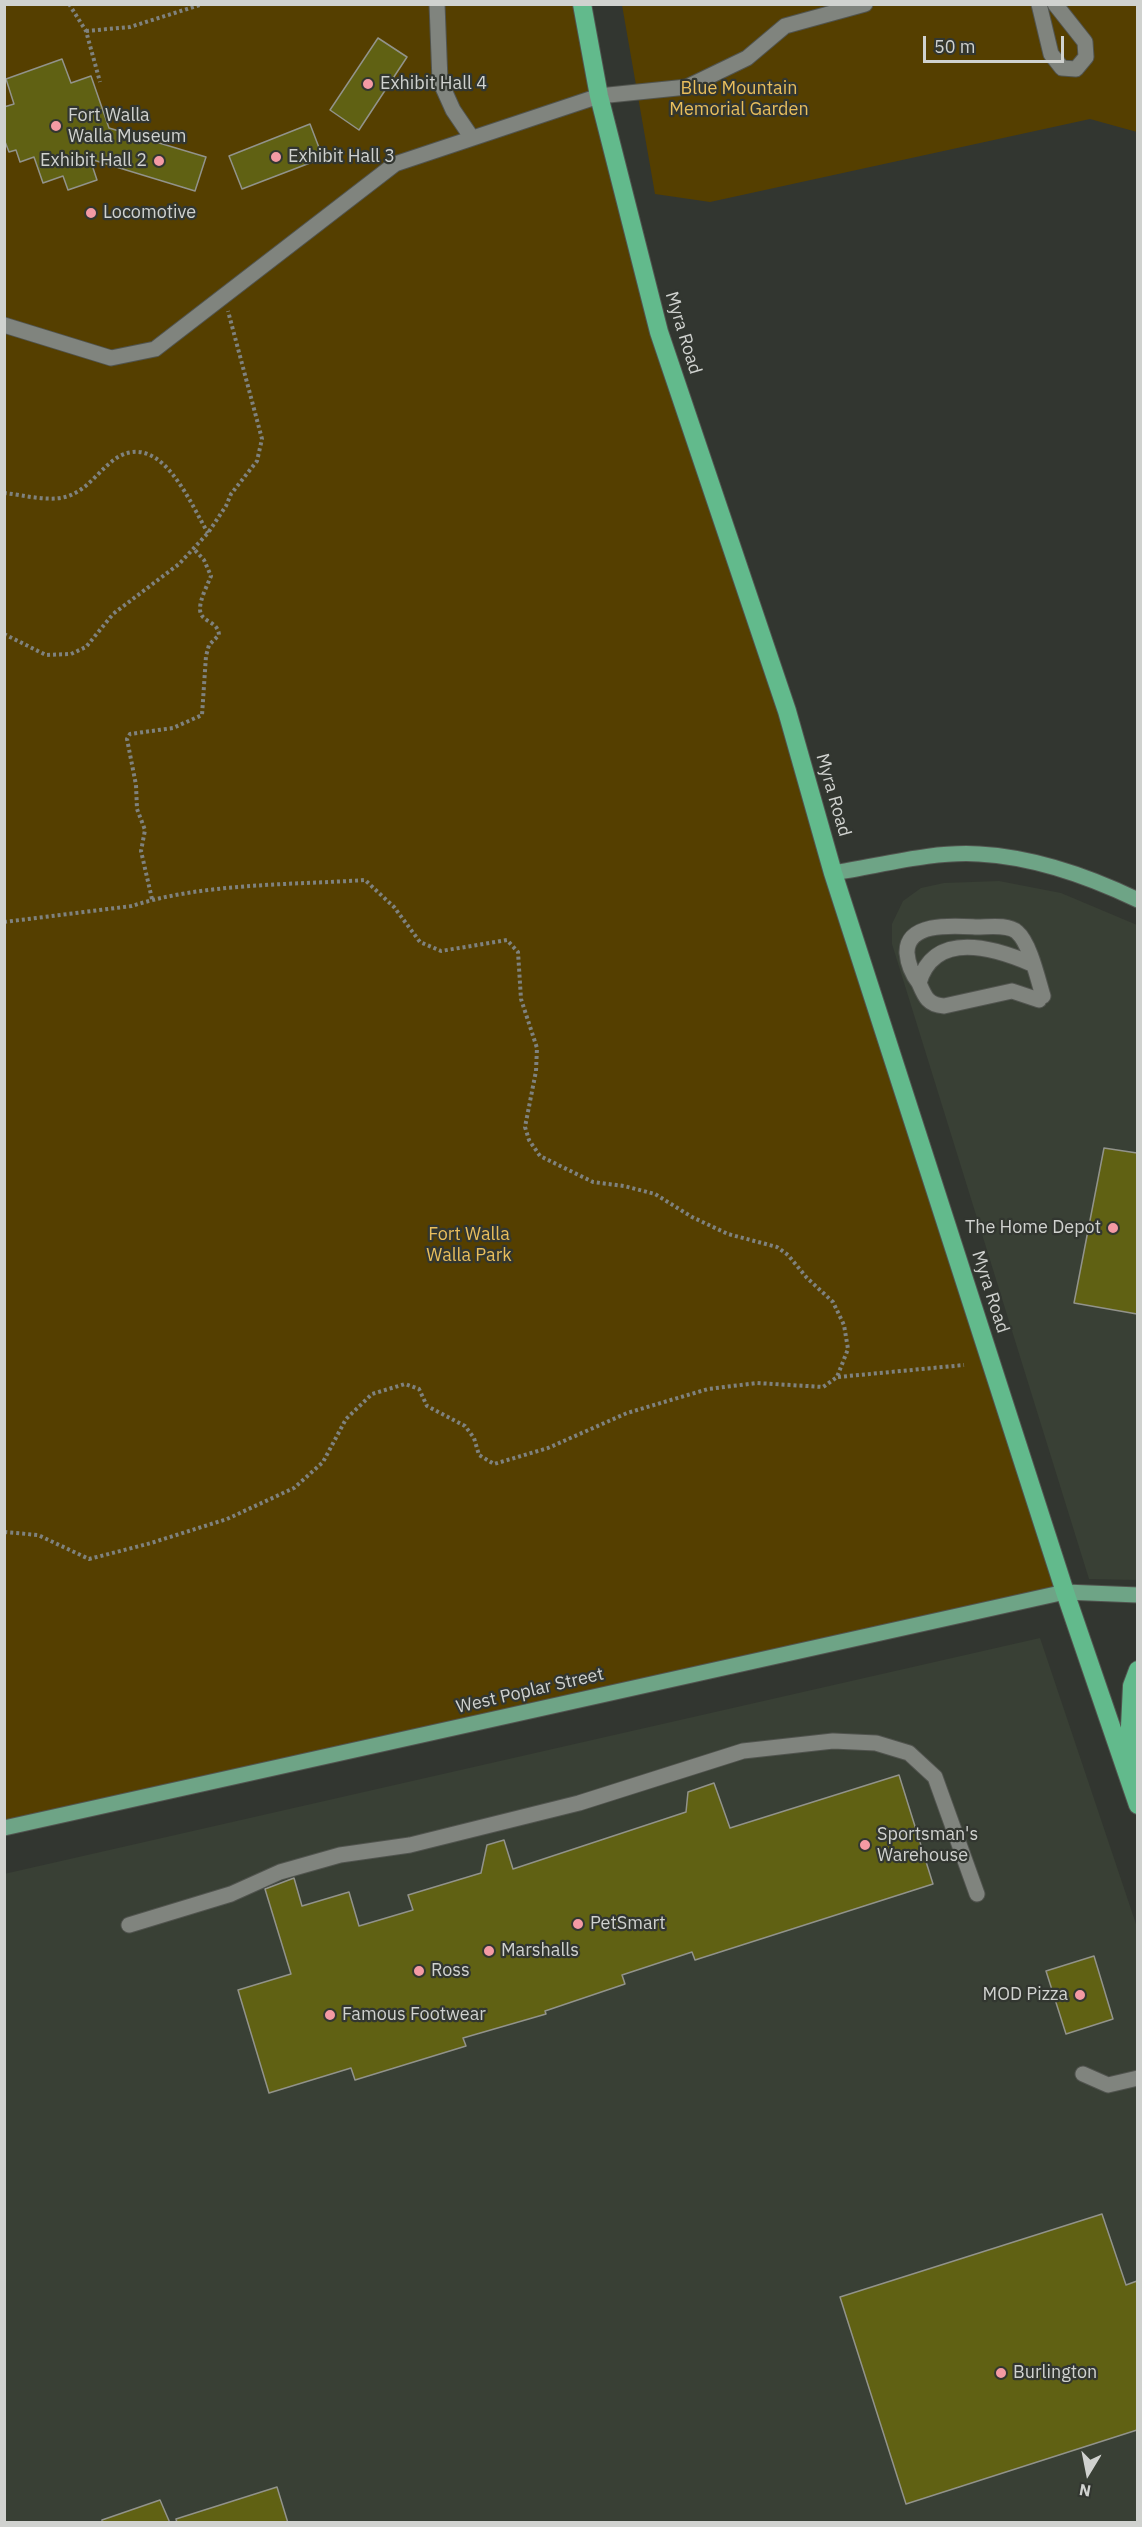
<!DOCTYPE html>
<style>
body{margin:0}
#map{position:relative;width:1142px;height:2527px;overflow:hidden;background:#323630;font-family:"IBM Plex Sans",sans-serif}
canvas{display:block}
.frame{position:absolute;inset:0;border:6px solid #d0d2cf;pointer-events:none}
.north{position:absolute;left:1058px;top:2443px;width:60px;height:60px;-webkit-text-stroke:4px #323630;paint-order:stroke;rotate:190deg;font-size:16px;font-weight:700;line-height:24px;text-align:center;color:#d0d2cf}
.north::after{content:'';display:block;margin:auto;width:21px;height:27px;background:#d0d2cf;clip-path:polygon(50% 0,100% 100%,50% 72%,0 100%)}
.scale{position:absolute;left:923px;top:36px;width:141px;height:27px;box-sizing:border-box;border:3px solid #d0d2cf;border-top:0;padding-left:8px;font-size:18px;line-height:21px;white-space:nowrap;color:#d0d2cf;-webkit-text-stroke:4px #323630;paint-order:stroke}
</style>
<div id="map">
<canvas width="1142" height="2527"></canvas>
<div class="frame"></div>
<div class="north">N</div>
<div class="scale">50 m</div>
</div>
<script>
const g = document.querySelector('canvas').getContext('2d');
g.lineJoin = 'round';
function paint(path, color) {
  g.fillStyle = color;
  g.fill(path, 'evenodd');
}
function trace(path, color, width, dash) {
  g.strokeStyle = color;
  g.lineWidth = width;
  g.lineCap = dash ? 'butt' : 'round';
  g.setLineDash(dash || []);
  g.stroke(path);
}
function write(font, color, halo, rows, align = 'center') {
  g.font = font + ' "IBM Plex Sans",sans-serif';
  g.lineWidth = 4.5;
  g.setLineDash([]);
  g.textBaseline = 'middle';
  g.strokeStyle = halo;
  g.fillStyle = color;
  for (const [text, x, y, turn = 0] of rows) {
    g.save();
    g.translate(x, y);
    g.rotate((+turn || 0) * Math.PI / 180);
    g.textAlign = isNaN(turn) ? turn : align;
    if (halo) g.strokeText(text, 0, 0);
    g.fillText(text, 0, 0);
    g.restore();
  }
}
paint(new Path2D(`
 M 999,881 L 1061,893 L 1137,925 L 1137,1580 L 1089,1579 L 892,944 L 892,924 L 903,901 L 921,888 L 944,883 Z
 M 1040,1638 L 1137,1927 L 1137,2522 L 5,2522 L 4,1874 Z`), '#394035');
paint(new Path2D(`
 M 4,5 L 582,5 L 659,332 L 1065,1592 L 5,1828 Z
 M 622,5 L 1137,5 L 1137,132 L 1090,119 L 710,202 L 655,194 Z`), '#553f00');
const building = new Path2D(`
 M 378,38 L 407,57 L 359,130 L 330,110 Z
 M 62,59 L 71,83 L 91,76 L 109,128 L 206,157 L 195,191 L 90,159 L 97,180 L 68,190 L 63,176 L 43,183 L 34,157 L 20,162 L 16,150 L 9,152 L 4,139 L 4,107 L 14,104 L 6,79 Z
 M 310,124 L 323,158 L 242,189 L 229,156 Z
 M 1104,1148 L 1137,1153 L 1137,1314 L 1074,1303 Z
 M 899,1775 L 933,1884 L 695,1960 L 692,1952 L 622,1975 L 625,1984 L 545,2011 L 546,2014 L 463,2038 L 466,2046 L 355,2080 L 351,2068 L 269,2093 L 238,1990 L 291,1974 L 265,1889 L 294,1878 L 302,1906 L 349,1892 L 359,1926 L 413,1910 L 408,1895 L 481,1873 L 487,1845 L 504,1840 L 513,1869 L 686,1812 L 688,1792 L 714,1783 L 730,1828 Z
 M 1094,1956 L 1113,2019 L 1066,2034 L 1046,1971 Z
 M 1102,2214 L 1126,2285 L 1137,2281 L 1137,2430 L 906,2504 L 840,2297 Z
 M 277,2487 L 288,2523 L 177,2523 L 176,2519 Z
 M 160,2500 L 170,2523 L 102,2523 L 102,2520 Z`);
paint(building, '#606113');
trace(building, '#92938b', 1.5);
const minor = new Path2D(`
 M 437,4 L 440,81 L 453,110 L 472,138
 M 1039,4 L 1051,54 L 1062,68 L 1076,69 L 1086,57 L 1085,42 L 1055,4
 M 4,325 L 111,358 L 155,349 L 395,164 L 599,96 L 687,87 L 747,58 L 785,26 L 865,4
 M 1032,964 C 995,948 934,929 919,983 C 912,974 908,965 907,953 C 906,921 956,926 977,927 C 989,927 1008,924 1017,932 C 1030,943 1038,980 1043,996
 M 919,983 C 925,997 928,1005 944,1006 L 1012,991 L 1039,1000
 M 129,1925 L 231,1894 L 280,1872 L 340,1855 L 410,1845 L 579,1803 L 743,1751 L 833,1741 L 876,1743 L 909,1753 L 935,1777 L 977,1894
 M 1083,2074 L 1108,2085 L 1138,2078`);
const major = new Path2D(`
 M 833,873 C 880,866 931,851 979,854 C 1034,857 1088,876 1138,900
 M 4,1828 L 1065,1592 L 1138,1595`);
const highway = new Path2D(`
 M 582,4 L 599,96 L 659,332 L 787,711 L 833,873 L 1065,1592 L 1138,1805
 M 1128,1768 L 1132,1686 L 1138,1670`);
trace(minor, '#51544f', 17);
trace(major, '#51544f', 17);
trace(highway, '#51544f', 20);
trace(new Path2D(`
 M 69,4 L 86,31 L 100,82
 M 86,31 L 130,27 L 203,4
 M 4,493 C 25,495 54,504 73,494 C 91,486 103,465 120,456 C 163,434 191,505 208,533
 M 4,634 L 46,655 L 71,654 L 86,647 L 113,614 L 179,564 L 208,533 L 226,506 L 231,494 L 257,461 L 262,439 L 228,311
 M 152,899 L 141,851 L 145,830 L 137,809 L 136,785 L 127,739 L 130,734 L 173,728 L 202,715 L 206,656 L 209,645 L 219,635 C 218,620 200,623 200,609 C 200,599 207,586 211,576 L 204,560 L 194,549
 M 4,922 L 132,906 C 202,883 291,885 365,880 L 394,907 L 420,942 L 441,951 L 507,940 L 518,952 L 521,999 L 537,1048 L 536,1071 L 525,1127 L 529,1140 L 540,1156 L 593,1182 L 624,1186 L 655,1194 L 692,1217 L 728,1234 L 777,1247 L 788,1255 L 807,1278 L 833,1302 L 844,1325 L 848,1349 L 837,1377 L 823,1387 L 757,1383 L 708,1389 L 627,1413 L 548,1448 L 494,1464 L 479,1455 L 474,1438 L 465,1426 L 427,1406 L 419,1389 L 405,1384 L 372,1394 L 346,1419 L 323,1462 L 294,1488 L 227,1519 L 151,1543 L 89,1559 L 38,1535 L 4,1532
 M 838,1377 L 964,1365`), '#7f827e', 4, [3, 3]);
trace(minor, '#80847e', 15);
trace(major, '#6ea486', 15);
trace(highway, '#62ba8c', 18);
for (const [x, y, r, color] of [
 [368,84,6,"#f49aa4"],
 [56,126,6,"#f49aa4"],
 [276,157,6,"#f49aa4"],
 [159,161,6,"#f49aa4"],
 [91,213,6,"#f49aa4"],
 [1113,1228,6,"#f49aa4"],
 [865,1845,6,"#f49aa4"],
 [578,1924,6,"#f49aa4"],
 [489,1951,6,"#f49aa4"],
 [419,1971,6,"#f49aa4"],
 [1080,1995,6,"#f49aa4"],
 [330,2015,6,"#f49aa4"],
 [1001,2373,6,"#f49aa4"]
]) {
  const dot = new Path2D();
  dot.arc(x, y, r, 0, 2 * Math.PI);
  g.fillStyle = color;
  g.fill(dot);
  trace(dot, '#323630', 2);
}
write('18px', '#d0d2cf', '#323630', [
 ["Exhibit Hall 4",380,84],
 ["Fort Walla",68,116],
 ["Walla Museum",68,137],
 ["Exhibit Hall 3",288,157],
 ["Exhibit Hall 2",147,161,"right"],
 ["Locomotive",103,213],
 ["The Home Depot",1101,1228,"right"],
 ["Sportsman's",877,1835],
 ["Warehouse",877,1856],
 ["PetSmart",590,1924],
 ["Marshalls",501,1951],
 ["Ross",431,1971],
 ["MOD Pizza",1068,1995,"right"],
 ["Famous Footwear",342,2015],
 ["Burlington",1013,2373]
], 'left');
write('18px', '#e9be5c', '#323630', [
 ["Blue Mountain",739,89],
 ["Memorial Garden",739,110],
 ["Fort Walla",469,1235],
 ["Walla Park",469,1256]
]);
write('18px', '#d0d2cf', '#323630', [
 ["Myra Road",683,333,73],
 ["Myra Road",833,795,74],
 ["Myra Road",990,1292,72],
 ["West Poplar Street",530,1691,-13]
]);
</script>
